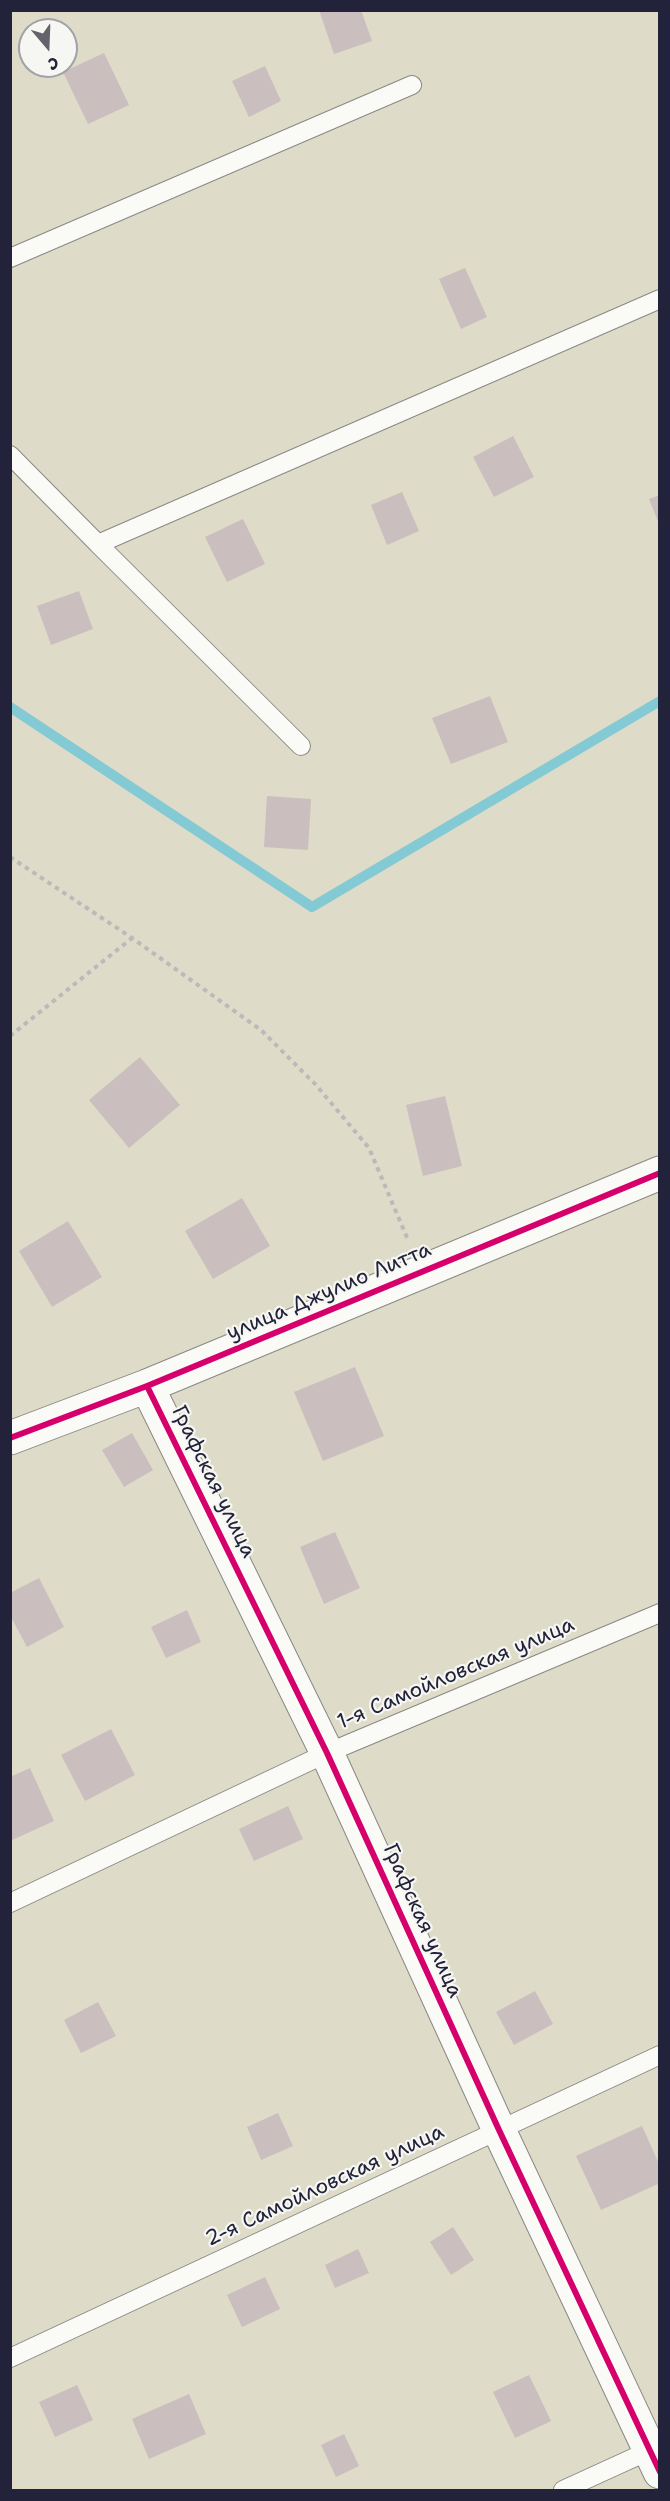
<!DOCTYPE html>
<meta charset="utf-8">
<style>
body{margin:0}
#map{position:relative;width:670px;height:2501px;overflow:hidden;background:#dedbc8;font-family:"Shantell Sans",sans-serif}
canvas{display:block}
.frame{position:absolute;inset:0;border:12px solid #22223b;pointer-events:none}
.north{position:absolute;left:18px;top:18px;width:60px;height:60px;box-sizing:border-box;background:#f6f6f2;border:2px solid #a1a1a9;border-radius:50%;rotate:161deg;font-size:16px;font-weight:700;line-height:24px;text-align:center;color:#22223b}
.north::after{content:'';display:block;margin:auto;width:21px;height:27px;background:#64636c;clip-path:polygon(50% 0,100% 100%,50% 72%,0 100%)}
</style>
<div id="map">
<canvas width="670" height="2501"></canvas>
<div class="frame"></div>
<div class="north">С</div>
</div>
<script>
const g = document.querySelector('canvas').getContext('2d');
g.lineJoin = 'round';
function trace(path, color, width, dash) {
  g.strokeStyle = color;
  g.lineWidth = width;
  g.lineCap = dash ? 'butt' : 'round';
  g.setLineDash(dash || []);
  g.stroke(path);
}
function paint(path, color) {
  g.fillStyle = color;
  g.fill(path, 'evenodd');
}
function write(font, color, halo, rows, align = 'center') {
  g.font = font + ' "Shantell Sans",sans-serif';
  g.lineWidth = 4.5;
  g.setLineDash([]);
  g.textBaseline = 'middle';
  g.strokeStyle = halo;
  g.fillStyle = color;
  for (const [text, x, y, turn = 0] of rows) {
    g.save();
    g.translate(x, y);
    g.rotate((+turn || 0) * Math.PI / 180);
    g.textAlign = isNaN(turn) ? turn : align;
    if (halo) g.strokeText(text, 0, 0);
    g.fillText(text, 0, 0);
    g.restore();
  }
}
trace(new Path2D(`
 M 10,707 L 312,907 L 660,701`), '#83cad5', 10);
paint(new Path2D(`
 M 319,10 L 361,10 L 372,41 L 334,54 Z
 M 104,53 L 129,105 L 88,124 L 63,72 Z
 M 265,66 L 281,101 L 249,117 L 232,81 Z
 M 465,268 L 487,317 L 461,329 L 439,279 Z
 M 513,436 L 534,477 L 494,497 L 473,457 Z
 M 402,492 L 419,531 L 387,545 L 371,505 Z
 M 660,495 L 660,524 L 659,524 L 649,499 Z
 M 243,519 L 265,564 L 227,582 L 205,537 Z
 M 79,591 L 93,629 L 51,645 L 37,606 Z
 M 490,696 L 508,742 L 451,764 L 432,718 Z
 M 267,796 L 311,799 L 308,850 L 264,847 Z
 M 140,1057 L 180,1105 L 129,1148 L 89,1100 Z
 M 445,1096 L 462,1166 L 423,1176 L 406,1105 Z
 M 242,1198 L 270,1246 L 213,1279 L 185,1231 Z
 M 68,1221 L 102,1277 L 52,1307 L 19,1251 Z
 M 355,1367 L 384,1436 L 323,1461 L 294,1392 Z
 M 132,1433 L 153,1470 L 124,1487 L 102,1450 Z
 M 335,1532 L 360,1588 L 324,1604 L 300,1547 Z
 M 39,1578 L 64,1627 L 27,1647 L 10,1615 L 10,1593 Z
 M 187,1610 L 201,1642 L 166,1658 L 151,1627 Z
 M 111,1729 L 135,1775 L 85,1801 L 61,1755 Z
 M 30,1768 L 54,1821 L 10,1841 L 10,1777 Z
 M 288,1806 L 303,1839 L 254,1861 L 239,1829 Z
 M 535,1991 L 553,2024 L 514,2045 L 496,2012 Z
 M 98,2002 L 116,2036 L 81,2053 L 64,2020 Z
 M 278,2113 L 293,2146 L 261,2160 L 247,2127 Z
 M 642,2126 L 660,2166 L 660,2183 L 601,2210 L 576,2156 Z
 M 453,2227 L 474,2260 L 451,2275 L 430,2242 Z
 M 358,2249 L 369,2273 L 335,2288 L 325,2265 Z
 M 265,2277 L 280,2309 L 242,2327 L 227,2295 Z
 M 529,2375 L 551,2421 L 515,2438 L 493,2392 Z
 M 77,2385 L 93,2420 L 55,2437 L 39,2402 Z
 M 189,2394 L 206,2434 L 149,2459 L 132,2419 Z
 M 344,2434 L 359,2466 L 336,2477 L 321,2445 Z`), '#cabfbe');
const service = new Path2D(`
 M 10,258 L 412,85
 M 10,455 L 98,544 L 660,299
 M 98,544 L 301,746
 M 10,1903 L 327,1753 L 660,1613
 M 10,2358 L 660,2055
 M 563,2490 L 655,2448`);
const minor = new Path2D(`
 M 147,1386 L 327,1753 L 499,2130 L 660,2472
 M 10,1438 L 147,1386 L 660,1173`);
trace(service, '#8a8883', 20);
trace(minor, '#8a8883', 35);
trace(new Path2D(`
 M 10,857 L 132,938 L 261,1030 L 316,1085 L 369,1148 L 408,1240
 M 10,1036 L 132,938`), '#bbbaba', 4, [4.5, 4.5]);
trace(service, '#fafaf7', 18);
trace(minor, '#fafaf7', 33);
trace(new Path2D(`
 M 147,1386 L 327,1753 L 499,2130 L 660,2472
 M 10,1438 L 147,1386 L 660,1173`), '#d6006c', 6);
write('21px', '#22223b', '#f6f6f2', [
 ["улица Джулио Литта",329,1292,-23],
 ["Графская улица",213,1482,64],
 ["1-я Самойловская улица",456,1674,-23],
 ["Графская улица",422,1921,66],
 ["2-я Самойловская улица",325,2186,-25]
]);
</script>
